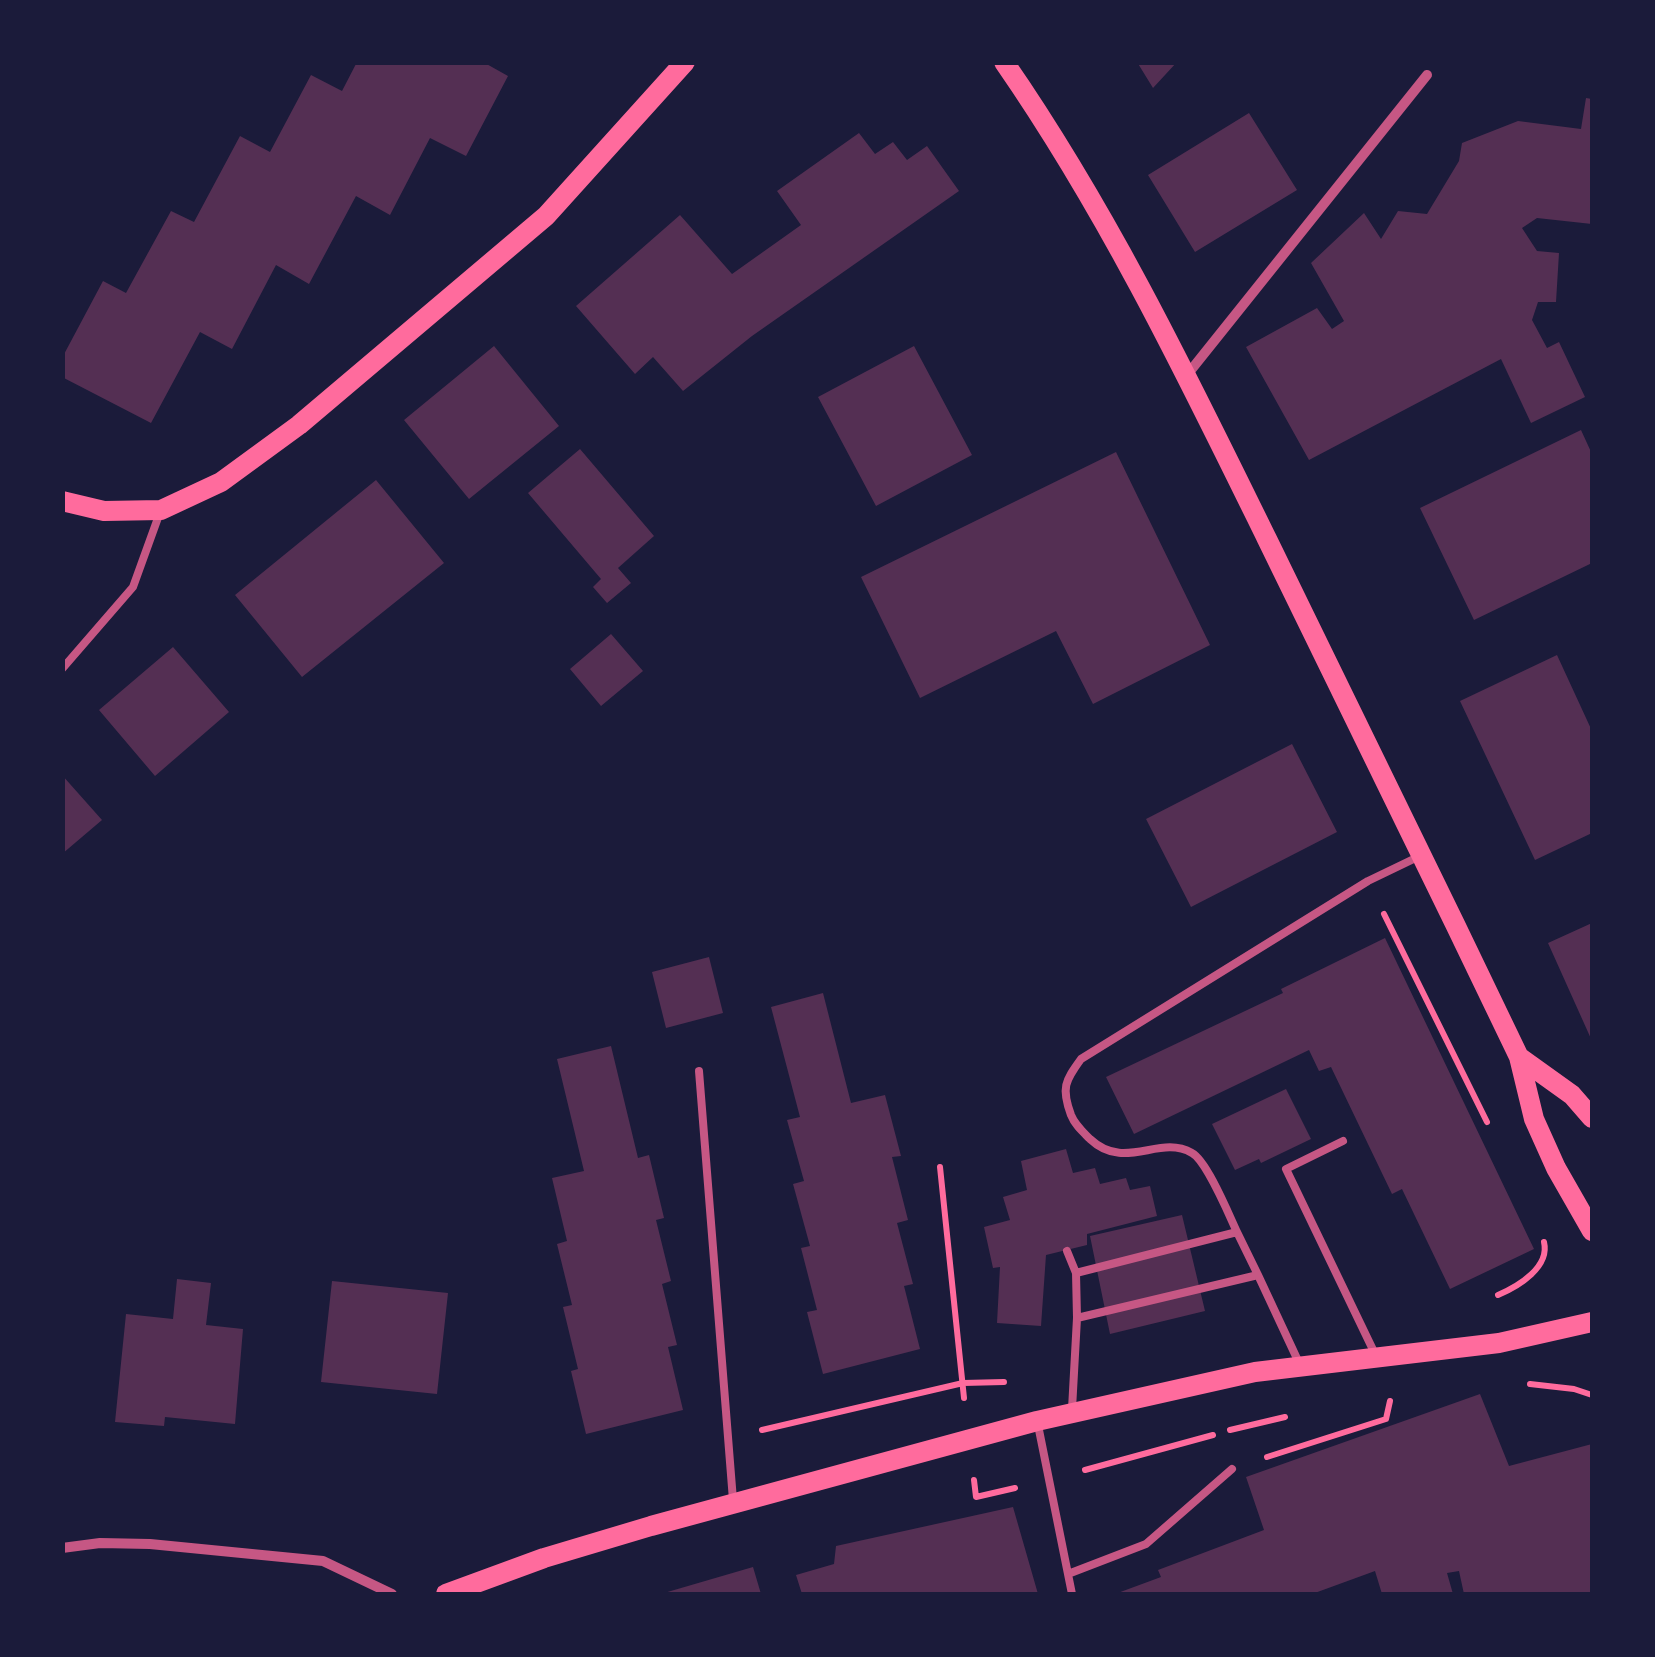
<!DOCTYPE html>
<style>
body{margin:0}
#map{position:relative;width:1655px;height:1657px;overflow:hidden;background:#1b1b3a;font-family:Roboto,sans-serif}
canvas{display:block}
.frame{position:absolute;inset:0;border:65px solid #1b1b3a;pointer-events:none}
</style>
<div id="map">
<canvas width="1655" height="1657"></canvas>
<div class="frame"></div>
</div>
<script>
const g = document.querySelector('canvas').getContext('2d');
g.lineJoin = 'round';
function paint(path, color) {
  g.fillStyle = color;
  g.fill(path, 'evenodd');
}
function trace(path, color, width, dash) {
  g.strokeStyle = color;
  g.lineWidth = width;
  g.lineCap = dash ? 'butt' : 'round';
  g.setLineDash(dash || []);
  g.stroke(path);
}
paint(new Path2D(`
 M 357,62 L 483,62 L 508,76 L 466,156 L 430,138 L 390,215 L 356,196 L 309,284 L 276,265 L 232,349 L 200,332 L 151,423 L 62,377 L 62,358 L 103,281 L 126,293 L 171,211 L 194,222 L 240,136 L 270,152 L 311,75 L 342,91 Z
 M 1137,62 L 1177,62 L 1153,88 Z
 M 1586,98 L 1592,99 L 1592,224 L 1537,218 L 1522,228 L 1537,251 L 1559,253 L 1556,302 L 1538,302 L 1532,320 L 1547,348 L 1559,342 L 1585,397 L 1531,423 L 1501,359 L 1309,460 L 1246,347 L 1317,308 L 1332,329 L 1344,321 L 1311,263 L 1364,213 L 1381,239 L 1398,211 L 1427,214 L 1459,161 L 1462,143 L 1518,121 L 1581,129 Z
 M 1249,113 L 1297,190 L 1195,252 L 1148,175 Z
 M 859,133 L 875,154 L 893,142 L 907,160 L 927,146 L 959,191 L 752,336 L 683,391 L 653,357 L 635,374 L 576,306 L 680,215 L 732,274 L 801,225 L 777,191 Z
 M 494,346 L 559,426 L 469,499 L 404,420 Z
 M 914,346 L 972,455 L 876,506 L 818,397 Z
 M 1581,430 L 1592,454 L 1592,563 L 1474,620 L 1420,508 Z
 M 580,449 L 654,536 L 618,568 L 631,583 L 607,603 L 593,587 L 601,579 L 528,493 Z
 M 1116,452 L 1210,645 L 1093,704 L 1056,631 L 920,698 L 861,577 Z
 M 376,480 L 444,563 L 302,677 L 235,595 Z
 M 611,634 L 643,671 L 601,706 L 570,669 Z
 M 173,647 L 229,712 L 155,776 L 99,710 Z
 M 1557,655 L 1592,731 L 1592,833 L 1535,860 L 1460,701 Z
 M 1292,744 L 1337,832 L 1191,907 L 1146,819 Z
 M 62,775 L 102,820 L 62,854 Z
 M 1592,923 L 1592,1041 L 1548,943 Z
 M 1385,938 L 1534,1249 L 1450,1289 L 1402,1189 L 1392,1194 L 1331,1067 L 1319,1071 L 1309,1050 L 1134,1134 L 1106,1077 L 1283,993 L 1281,989 Z
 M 709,957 L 723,1013 L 666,1028 L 652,972 Z
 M 823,993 L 851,1103 L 885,1095 L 901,1156 L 892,1157 L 908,1220 L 897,1223 L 913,1284 L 904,1286 L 920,1349 L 823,1374 L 807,1312 L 817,1310 L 801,1248 L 810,1246 L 793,1184 L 804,1181 L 787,1120 L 800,1117 L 771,1007 Z
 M 611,1046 L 638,1158 L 649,1155 L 664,1218 L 656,1220 L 671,1281 L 662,1284 L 677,1345 L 668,1347 L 683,1410 L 586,1434 L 571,1371 L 578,1369 L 563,1307 L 572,1305 L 557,1244 L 567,1241 L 552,1178 L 584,1171 L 557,1059 Z
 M 1286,1089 L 1311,1139 L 1261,1163 L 1259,1159 L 1235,1170 L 1212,1124 Z
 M 1066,1149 L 1073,1173 L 1095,1168 L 1100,1184 L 1126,1178 L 1130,1190 L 1150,1186 L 1157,1216 L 1087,1234 L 1087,1245 L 1046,1255 L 1041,1326 L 997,1323 L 1000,1267 L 993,1268 L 984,1227 L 1010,1220 L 1003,1197 L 1027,1190 L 1021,1161 Z
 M 1182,1215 L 1205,1311 L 1110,1334 L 1090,1236 Z
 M 177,1279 L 211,1283 L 206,1325 L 243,1329 L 235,1424 L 165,1417 L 164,1426 L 115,1422 L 126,1314 L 173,1319 Z
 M 332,1281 L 448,1293 L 437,1394 L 321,1382 Z
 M 1480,1394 L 1509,1466 L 1592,1444 L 1592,1594 L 1464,1594 L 1459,1571 L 1447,1573 L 1453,1594 L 1382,1594 L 1375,1571 L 1312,1594 L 1115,1594 L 1161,1577 L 1158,1570 L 1264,1530 L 1246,1477 Z
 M 1013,1507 L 1038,1594 L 802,1594 L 796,1575 L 834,1564 L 836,1546 Z
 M 753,1567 L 761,1594 L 664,1594 L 664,1593 Z`), '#542f53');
trace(new Path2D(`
 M 1384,914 L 1487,1122
 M 940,1167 L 964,1398
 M 1498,1295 C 1519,1286 1550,1267 1544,1242
 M 1530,1384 L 1574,1389 L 1592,1395
 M 762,1430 L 963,1383 L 1004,1382
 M 1230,1430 L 1285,1417
 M 1267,1457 L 1386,1419 L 1390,1401
 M 1085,1470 L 1213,1435
 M 974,1480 L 976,1497 L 1015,1488`), '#ff6b9d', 6);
trace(new Path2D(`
 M 62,669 L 133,587 L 159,515
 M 699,1071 L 733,1500
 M 1343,1141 L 1286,1169 L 1376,1356
 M 1237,1232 C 1229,1215 1207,1161 1192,1153 C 1159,1134 1125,1172 1090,1139 C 1082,1131 1075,1125 1071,1115 C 1061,1088 1065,1081 1081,1059 L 1368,881 L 1422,855
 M 1067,1251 L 1076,1273
 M 1077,1318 L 1076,1273 L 1237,1232 L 1258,1275
 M 1072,1409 L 1077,1318 L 1258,1275 L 1300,1365
 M 1038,1425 L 1072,1594
 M 1068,1574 L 1146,1544 L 1232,1469`), '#c65784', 8);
trace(new Path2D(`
 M 1187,375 L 1427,75
 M 62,1548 L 100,1543 L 150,1544 L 323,1561 L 392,1594`), '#c65784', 10);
trace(new Path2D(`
 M 1004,62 C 1108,212 1187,376 1267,539 C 1352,712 1436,884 1519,1057 L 1534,1119 L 1556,1168 L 1592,1231
 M 62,501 L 104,511 L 161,510 L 221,482 L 299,425 L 546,216 L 685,62
 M 1519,1057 L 1572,1095 L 1592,1118
 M 446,1594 L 544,1558 L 651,1526 L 1037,1421 L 1255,1372 L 1499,1343 L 1592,1322`), '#ff6b9d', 20);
</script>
